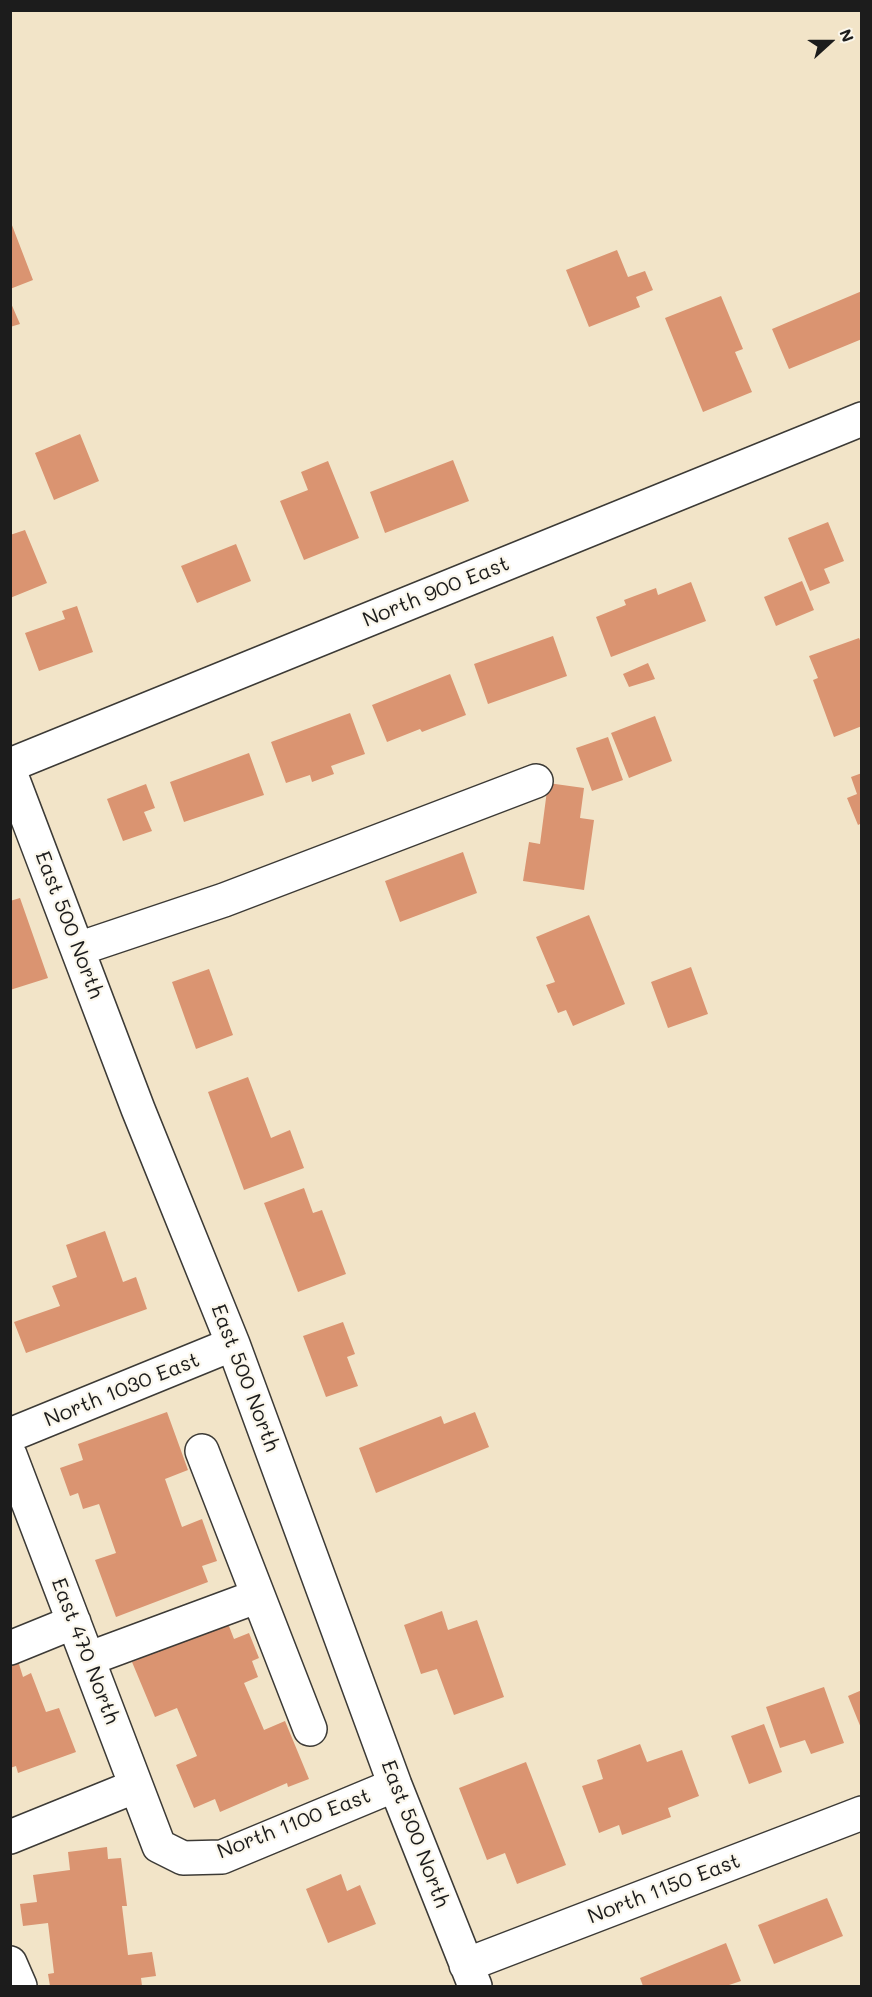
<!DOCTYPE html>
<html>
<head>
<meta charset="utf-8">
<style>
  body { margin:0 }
  #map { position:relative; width:872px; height:1997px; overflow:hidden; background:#f2e4c8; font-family:Mali,sans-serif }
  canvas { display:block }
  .frame { position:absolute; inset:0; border:12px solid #1c1c1c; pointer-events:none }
  .north { position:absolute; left:800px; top:12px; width:60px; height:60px; -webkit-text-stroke:4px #fbf7ec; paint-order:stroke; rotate:69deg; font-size:16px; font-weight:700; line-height:24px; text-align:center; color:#1c1c1c }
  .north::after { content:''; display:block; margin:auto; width:21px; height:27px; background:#1c1c1c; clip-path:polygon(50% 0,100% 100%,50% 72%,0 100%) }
</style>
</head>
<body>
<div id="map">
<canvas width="872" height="1997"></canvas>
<div class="frame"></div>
<div class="north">N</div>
</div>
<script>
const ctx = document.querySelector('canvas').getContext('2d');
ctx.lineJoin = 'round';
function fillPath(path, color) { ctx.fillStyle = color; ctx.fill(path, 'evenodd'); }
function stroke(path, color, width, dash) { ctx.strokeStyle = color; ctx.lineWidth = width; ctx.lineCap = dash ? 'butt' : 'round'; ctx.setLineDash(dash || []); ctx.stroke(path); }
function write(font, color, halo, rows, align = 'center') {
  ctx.font = font + ' Mali,sans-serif'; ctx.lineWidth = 4.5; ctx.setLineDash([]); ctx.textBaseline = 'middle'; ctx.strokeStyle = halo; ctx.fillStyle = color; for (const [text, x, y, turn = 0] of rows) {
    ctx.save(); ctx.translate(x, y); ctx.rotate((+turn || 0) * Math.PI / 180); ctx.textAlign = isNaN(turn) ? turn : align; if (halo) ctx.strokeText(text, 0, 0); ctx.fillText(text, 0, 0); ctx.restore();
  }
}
fillPath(new Path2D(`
  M10,220L33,280L10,289Z
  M617,250L628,277L645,271L653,290L636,297L640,307L589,327L566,270Z
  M862,291V339L789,369L772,329Z
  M721,296L743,349L735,352L752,392L703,412L665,318Z
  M10,301L20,324L10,327Z
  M80,434L99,481L54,500L35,453Z
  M453,460L469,501L385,533L370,492Z
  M328,461L359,538L304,560L280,501L308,490L301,472Z
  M828,522L844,561L824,569L830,583L810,591L788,538Z
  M25,530L47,583L10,598V535Z
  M236,544L251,581L197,603L181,566Z
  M802,581L814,610L776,626L764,597Z
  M691,582L706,621L611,657L596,617L626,605L624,600L656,588L658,595Z
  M77,606L93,652L39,671L25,633L65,619L62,611Z
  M553,636L567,676L488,704L474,664Z
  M859,638L862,645V726L834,737L813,680L818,678L809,656Z
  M648,663L655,679L629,687L623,674Z
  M450,674L466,715L422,732L420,729L387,742L372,705Z
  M350,713L365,754L331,766L334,774L312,782L310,775L286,783L271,742Z
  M655,716L672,761L629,778L611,733Z
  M608,737L623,780L592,791L576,748Z
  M249,753L264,795L184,822L170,782Z
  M862,773V823L858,825L847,798L857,794L851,777Z
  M548,783L584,788L580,818L594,820L584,890L523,881L529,842L540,844Z
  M146,784L155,808L144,812L152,831L123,841L107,799Z
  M463,852L477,893L400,922L385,881Z
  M20,898L48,978L10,990V901Z
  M589,915L625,1004L573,1026L566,1010L558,1013L546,985L555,982L536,937Z
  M691,967L708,1014L668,1028L651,982Z
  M209,969L233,1035L196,1049L172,982Z
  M248,1077L271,1138L290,1130L304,1168L244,1190L208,1092Z
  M304,1188L313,1213L322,1210L346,1274L298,1292L264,1203Z
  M105,1231L123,1282L136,1277L147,1309L26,1353L14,1322L60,1306L52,1286L77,1277L66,1245Z
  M343,1322L355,1354L347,1357L358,1386L326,1397L303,1336Z
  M167,1412L188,1470L165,1479L182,1527L202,1519L217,1561L202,1566L208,1582L116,1617L95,1560L116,1553L99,1504L83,1509L78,1493L70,1496L60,1468L83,1460L78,1444Z
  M475,1412L489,1447L376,1493L359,1448L441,1416L444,1424Z
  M442,1611L448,1630L477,1620L504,1697L454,1715L437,1669L421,1674L404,1625Z
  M227,1621L234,1639L249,1633L259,1658L252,1661L258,1677L244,1683L264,1730L285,1721L309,1779L288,1787L287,1783L220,1812L215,1799L194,1808L176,1765L197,1756L177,1708L155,1717L132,1662Z
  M18,1661L23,1677L31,1673L46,1712L59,1708L76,1752L18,1773L16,1766L10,1768V1664Z
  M824,1687L844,1743L811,1754L805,1740L780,1748L766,1707Z
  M862,1690V1728H861L848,1696Z
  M764,1724L782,1772L749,1784L731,1736Z
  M640,1744L647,1762L682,1750L699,1796L668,1808L671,1817L622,1835L619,1825L599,1833L582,1786L603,1779L597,1760Z
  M526,1762L566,1865L517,1884L505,1853L487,1860L459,1788Z
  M107,1847L108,1859L121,1858L127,1906H122L128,1955L152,1952L156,1976L141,1978L142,1986H50L48,1974L54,1973L48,1923L23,1926L20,1904L37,1902L33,1875L70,1870L68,1852Z
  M341,1874L347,1891L360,1885L376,1924L328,1943L306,1889Z
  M827,1898L843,1936L774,1964L758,1925Z
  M726,1943L741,1981L726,1986H643L640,1978Z`), '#da9471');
const minor = new Path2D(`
  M10,765L862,419
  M10,772L138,1109L233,1344L395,1785L475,1986
  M78,949L224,900L536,781
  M10,1435L233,1344
  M202,1451L310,1729
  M10,1455L159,1846L183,1858L222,1857L395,1785
  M10,1648L74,1622
  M88,1659L258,1596
  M10,1837L136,1786
  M10,1963L20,1986
  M466,1965L862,1813`);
stroke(minor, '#3c3a36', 36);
stroke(minor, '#fff', 33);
write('21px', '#1c1c1c', '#fbf7ec', [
  ["North 900 East",436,592,-22],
  ["East 500 North",69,925,69],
  ["East 500 North",245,1378,69],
  ["North 1030 East",122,1390,-22],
  ["East 470 North",85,1651,69],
  ["North 1100 East",294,1824,-21],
  ["East 500 North",415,1834,69],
  ["North 1150 East",664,1889,-21]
]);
</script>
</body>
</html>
